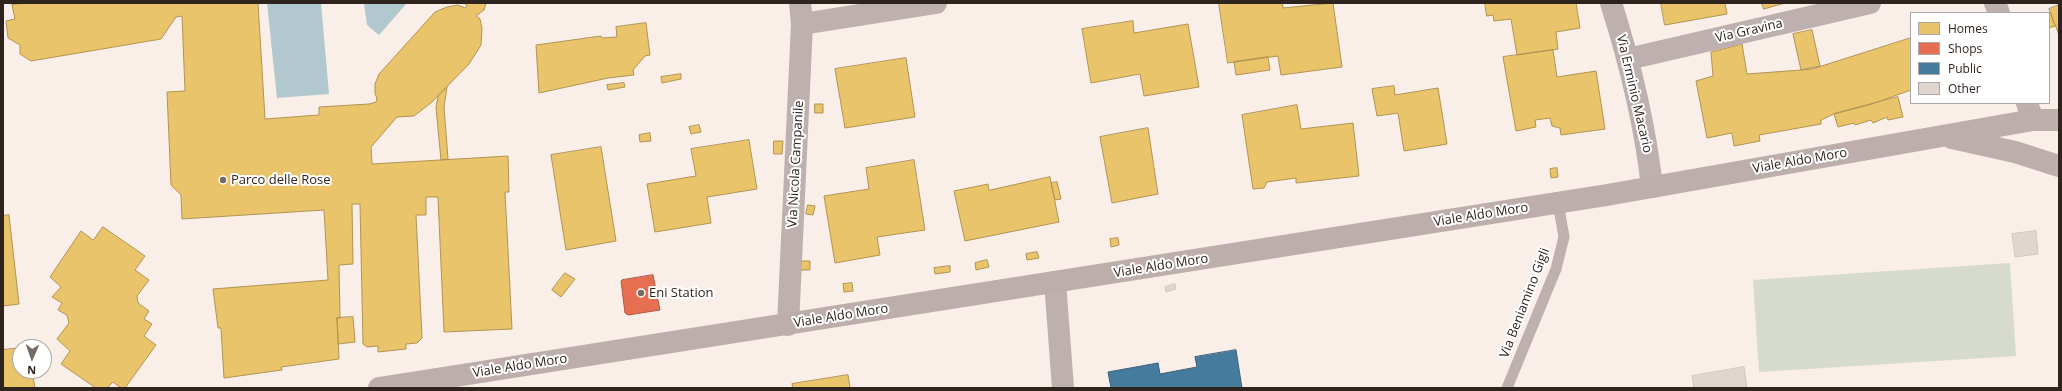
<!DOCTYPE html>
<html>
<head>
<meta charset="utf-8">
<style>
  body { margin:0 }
  #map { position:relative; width:2062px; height:391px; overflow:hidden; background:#f9eee8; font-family:"Open Sans",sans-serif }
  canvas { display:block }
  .frame { position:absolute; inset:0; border:4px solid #2f231d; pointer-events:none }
  .legend { position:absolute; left:1910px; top:12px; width:140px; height:92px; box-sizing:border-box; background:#fff; border:1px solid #aca7a5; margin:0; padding:5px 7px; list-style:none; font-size:12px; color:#2f231d }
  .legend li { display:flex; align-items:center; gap:8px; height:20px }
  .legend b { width:20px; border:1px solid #aca7a5 }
  .north { position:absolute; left:12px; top:339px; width:40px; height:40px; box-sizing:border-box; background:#fff; border:1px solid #aca7a5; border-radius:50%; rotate:182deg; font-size:11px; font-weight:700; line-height:16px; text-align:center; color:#2f231d }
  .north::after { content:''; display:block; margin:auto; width:14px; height:18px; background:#766a64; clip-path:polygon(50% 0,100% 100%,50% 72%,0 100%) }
</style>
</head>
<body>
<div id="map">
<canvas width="2062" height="391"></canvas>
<div class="frame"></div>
<ul class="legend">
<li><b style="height:11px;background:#e9c46a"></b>Homes</li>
<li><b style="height:11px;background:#e76f51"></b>Shops</li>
<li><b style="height:11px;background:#457b9d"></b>Public</li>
<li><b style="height:11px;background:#e0d5cf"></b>Other</li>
</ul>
<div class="north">N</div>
</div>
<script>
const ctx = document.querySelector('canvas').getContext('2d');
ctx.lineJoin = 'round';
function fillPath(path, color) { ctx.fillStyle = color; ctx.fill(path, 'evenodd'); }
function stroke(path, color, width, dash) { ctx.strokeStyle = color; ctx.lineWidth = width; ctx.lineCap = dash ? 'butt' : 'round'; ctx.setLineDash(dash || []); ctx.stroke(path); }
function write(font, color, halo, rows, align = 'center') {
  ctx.font = font + ' "Open Sans",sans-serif'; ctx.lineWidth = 4; ctx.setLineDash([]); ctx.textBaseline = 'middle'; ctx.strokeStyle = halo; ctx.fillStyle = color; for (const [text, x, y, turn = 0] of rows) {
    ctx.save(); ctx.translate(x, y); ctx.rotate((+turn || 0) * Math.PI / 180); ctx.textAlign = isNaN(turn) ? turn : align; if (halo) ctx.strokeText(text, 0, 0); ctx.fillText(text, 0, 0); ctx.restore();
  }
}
fillPath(new Path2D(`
  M2010,263L2016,356L1759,372L1753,280Z`), '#d7dbcf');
fillPath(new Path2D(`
  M267,3H321L329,94L277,98Z
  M364,3H407L379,35L367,25Z`), '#b1c8ce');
const homes = new Path2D(`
  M26,3H258L265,119L319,115V107L369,104L376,102L377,99L375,93V84L379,74L435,12L447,7L458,5L465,8L467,6L464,3H486L484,10L476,16L480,19L482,28L481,45L469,64L432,102L414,116L397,117L371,147L372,164L508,156L509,192H505L512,329L444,332L438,197H426V215H416L422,338L417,343L406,344V349L378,352V346L367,347L363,344L360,204H352L353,264L339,265L340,318H337L339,359L281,367L282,370L224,378L221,328H218L213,289L328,280L324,210L182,219L181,195L171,185L167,92L185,91L182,16L176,17L161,39L31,61L20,54V45L8,38L6,21L15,19L12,5Z
  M1219,3H1282L1283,8L1333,3L1342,67L1281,75L1278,56L1228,63Z
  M1485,3H1576L1580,28L1556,32L1558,49L1517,55L1511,19L1494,21L1493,15L1487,16Z
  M1661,3H1725L1727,14L1665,25Z
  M1762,3H1785L1764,9Z
  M2059,5V35L2049,9Z
  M2051,14L2055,26L2049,28V15Z
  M1133,21L1134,33L1188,24L1199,87L1144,96L1140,74L1091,83L1082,29Z
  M646,23L650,55L645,56L633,70L634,75L608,78L539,93L536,45L601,36L602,38L617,37L616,27Z
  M1812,30L1820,66L1801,70L1793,34Z
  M1911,38V90L1872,104L1834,114L1821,120V124L1759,135L1760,141L1734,146L1732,133L1707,138L1696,81L1713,76L1711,52L1742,44L1747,74L1801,70L1812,69Z
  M1553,50L1557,77L1596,71L1605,129L1561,135L1560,128L1552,126L1550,118L1535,120L1536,127L1516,131L1503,57Z
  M1268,57L1270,70L1236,75L1234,62Z
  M906,58L915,117L845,128L835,69Z
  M681,74V79L662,83L661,77Z
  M624,83L625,87L608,90L607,85Z
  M1394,86L1395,95L1438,88L1447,144L1404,151L1398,113L1377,116L1372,89Z
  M447,87L444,107L448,159L441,160L436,108L438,96Z
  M1898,97L1903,117L1888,120L1887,117L1873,123L1871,120L1855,125L1854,123L1838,127L1834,114Z
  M815,104H823V113H815Z
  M1297,105L1301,129L1353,123L1359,176L1296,183V178L1267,182L1264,188L1253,189L1242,115Z
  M699,125L701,132L691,134L689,127Z
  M1148,128L1158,194L1112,203L1100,137Z
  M650,133L651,141L640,142L639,135Z
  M749,140L757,189L707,197L711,223L655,232L647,184L696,176L691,149Z
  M774,141H783L782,154H774Z
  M601,147L616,241L566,250L551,155Z
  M914,160L925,230L877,237L880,255L835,263L824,196L869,189L866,168Z
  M1557,168L1558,177L1551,178L1550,169Z
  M1050,177L1059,222L965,241L954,191L988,184L989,190Z
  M1057,182L1061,199L1055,200L1051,183Z
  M808,205L815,206L813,215L806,214Z
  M9,215L19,304L3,306V216Z
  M103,227L145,256L135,270L149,280L137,296L138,303L149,311L144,319L152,324L144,336L156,345L125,388H121L113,382L107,388H96L61,364L70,351L57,339L69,323L67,315L58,310L62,303L52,297L61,287L50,277L81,231L93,240Z
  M1118,238L1119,245L1111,247L1110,239Z
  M1037,252L1039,258L1027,260L1026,254Z
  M987,260L989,267L976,270L975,263Z
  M802,261H810V270H801Z
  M950,266V272L935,274L934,268Z
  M565,273L575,279L561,297L552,290Z
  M852,283L853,291L844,292L843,284Z
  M353,317L355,342L338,344L337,318Z
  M20,348V371H32L35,388H3V350Z
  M848,375L850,388H793L792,384Z`);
fillPath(homes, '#e9c46a');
stroke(homes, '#b19453', 1);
const shops = new Path2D(`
  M653,275L660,310L628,315L625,313L621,281L622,280Z`);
fillPath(shops, '#e76f51');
stroke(shops, '#b05841', 1);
const public = new Path2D(`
  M1236,350L1242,388H1111L1108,372L1158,363L1160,374L1197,367L1195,357Z`);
fillPath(public, '#457b9d');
stroke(public, '#3e6177', 1);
const building = new Path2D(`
  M2036,231L2038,254L2015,257L2012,234Z
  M1175,284L1176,289L1166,292L1165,287Z
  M1744,367L1747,388H1694L1692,376Z`);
fillPath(building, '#e0d5cf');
stroke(building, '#d1c7c2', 1);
stroke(new Path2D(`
  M1507,388L1556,269L1564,237L1558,203`), '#bdb0ae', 11);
stroke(new Path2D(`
  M1611,3C1630,63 1645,124 1652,187
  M1995,3L1999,13
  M802,24L936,3
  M1628,59L1870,3
  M2027,103L2033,120
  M1055,282L1063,388
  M788,325L802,24L800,3`), '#bdb0ae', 22);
stroke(new Path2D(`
  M1952,138L2015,152L2059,166
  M379,388L1607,195L2033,120H2059`), '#bdaeac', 22);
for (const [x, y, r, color] of [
  [223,180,4,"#766a64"],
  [641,293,4,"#766a64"]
]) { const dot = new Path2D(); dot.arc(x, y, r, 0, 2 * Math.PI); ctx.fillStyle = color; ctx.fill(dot); stroke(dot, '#fff', 1.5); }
write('13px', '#2f231d', '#fff', [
  ["Via Gravina",1749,31,-13],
  ["Via Erminio Macario",1634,94,77],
  ["Viale Aldo Moro",1800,161,-10],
  ["Via Nicola Campanile",796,164,-87],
  ["Viale Aldo Moro",1481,215,-9],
  ["Viale Aldo Moro",1161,266,-9],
  ["Via Beniamino Gigli",1525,303,-69],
  ["Viale Aldo Moro",841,316,-9],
  ["Viale Aldo Moro",520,366,-9]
]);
write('13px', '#2f231d', '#fff', [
  ["Parco delle Rose",231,180],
  ["Eni Station",649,293]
], 'left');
</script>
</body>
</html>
